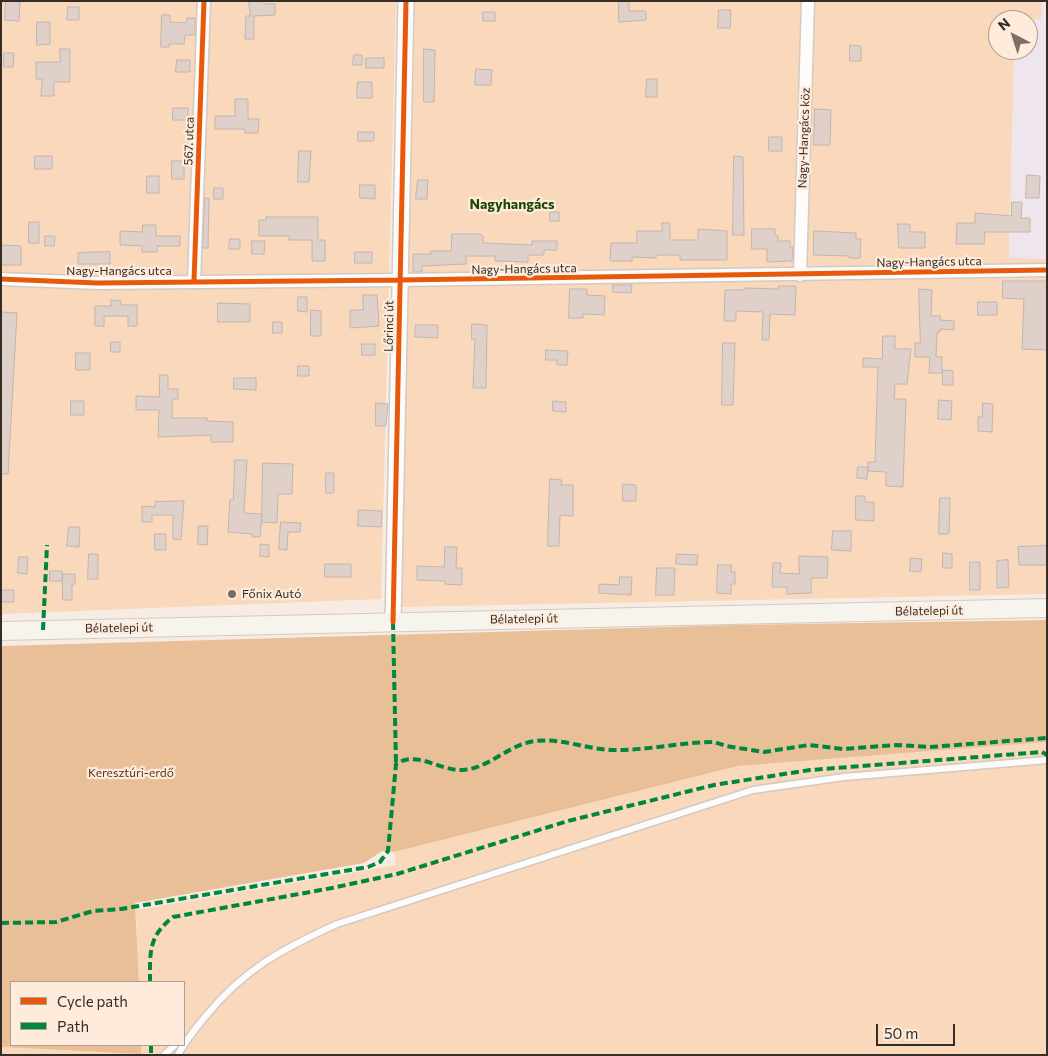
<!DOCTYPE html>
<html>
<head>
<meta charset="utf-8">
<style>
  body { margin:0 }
  #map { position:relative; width:1048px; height:1056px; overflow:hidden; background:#f6ece3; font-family:Commissioner,sans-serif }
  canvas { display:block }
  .frame { position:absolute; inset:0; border:2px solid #352c25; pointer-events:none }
  .legend { position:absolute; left:10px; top:981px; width:175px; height:65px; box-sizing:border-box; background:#feebdb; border:1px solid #ae9f92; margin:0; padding:6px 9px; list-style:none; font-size:15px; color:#352c25 }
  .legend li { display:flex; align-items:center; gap:10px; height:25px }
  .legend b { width:25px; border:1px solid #ae9f92 }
  .north { position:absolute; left:988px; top:10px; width:50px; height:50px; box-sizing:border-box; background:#feebdb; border:1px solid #ae9f92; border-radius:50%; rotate:320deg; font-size:14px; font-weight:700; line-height:20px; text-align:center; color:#352c25 }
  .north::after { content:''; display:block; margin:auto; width:18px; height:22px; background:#796f68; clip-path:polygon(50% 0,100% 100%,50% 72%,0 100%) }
  .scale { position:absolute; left:876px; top:1024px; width:79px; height:22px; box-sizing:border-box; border:2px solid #352c25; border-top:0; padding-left:6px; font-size:15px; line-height:18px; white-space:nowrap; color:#352c25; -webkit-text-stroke:4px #feebdb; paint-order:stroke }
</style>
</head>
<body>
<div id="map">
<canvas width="1048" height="1056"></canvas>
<div class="frame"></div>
<ul class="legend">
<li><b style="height:6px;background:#e8590c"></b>Cycle path</li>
<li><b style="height:6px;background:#00873e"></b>Path</li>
</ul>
<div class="north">N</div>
<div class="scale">50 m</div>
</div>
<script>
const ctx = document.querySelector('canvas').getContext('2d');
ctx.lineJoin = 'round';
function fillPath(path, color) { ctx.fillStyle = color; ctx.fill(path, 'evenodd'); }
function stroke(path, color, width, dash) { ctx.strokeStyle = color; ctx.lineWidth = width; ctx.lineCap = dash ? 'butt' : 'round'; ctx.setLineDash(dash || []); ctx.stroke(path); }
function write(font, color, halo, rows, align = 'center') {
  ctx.font = font + ' Commissioner,sans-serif'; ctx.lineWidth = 4.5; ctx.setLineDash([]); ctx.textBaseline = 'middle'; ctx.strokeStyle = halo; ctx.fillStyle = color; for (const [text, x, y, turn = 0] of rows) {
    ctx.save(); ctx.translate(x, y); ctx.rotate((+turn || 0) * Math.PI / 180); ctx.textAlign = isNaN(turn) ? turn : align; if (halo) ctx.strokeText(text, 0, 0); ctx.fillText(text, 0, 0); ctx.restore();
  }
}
fillPath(new Path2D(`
  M1042,1H1047V259H1009L1014,50H1028V20H1024L1041,19Z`), '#efe5ed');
fillPath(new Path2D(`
  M1,1H396L381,599L1,614Z
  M415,1H1042L1041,19L998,20V50H1014L1009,258L1047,259V594L401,607Z
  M1047,742V1055H1V1047L141,1054V1045H184V982H139L136,910L396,865L394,852L738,766Z`), '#f9d8bb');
fillPath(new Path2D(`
  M1047,620V742L738,766L394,852L382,851L364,863L135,903L139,982H11V1045H141V1054L1,1047V646L736,625Z`), '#e9bf98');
const building = new Path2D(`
  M6,1H20L19,21L5,20Z
  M249,1H264V4H275V15L254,16V39H245L246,16H250Z
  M619,1H629V11H646V20L619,22Z
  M68,7H79V20H67Z
  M719,10H731L730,28H718Z
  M483,12H495V21H483Z
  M162,15H170V22L186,23L187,18H195V35H185L184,44H169V47H161Z
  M37,22H50V44L37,45Z
  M850,45L861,46V61H850Z
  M60,49H70V82H54V96H41L42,79H36V62H60Z
  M424,49L435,50L434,102H424Z
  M4,53H14L13,67H4Z
  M354,55H362V65H353Z
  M366,58H384V68H366Z
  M177,60H190V72H176Z
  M476,69L492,70L491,85H475Z
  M647,79H657V97H646Z
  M358,82H372V98H357Z
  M235,99H248V119H259L258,133H245V129H215V116H235Z
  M173,108H188V120H173Z
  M815,109L831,110L830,145H814Z
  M358,132H374V141H358Z
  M769,137H782V151H769Z
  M299,151H311L309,182H298Z
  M35,156H52V169H35Z
  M734,156L743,157L744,235H733Z
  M172,161H184V179H172Z
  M1027,175L1040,176L1039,198H1026Z
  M147,176H159V193H147Z
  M418,180H428L427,199H416Z
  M360,185H375V199L360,198Z
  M214,188H223V199H214Z
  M205,198H209L208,248H203Z
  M1012,202H1022L1021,218H1030V232H985L984,244H956L957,223H975V213L1011,216Z
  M550,212H559V221H550Z
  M266,217H318V240H325V261H312V240H289V236H259V220H266Z
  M29,222H39V243H29Z
  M662,223H670V240H698V229L727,231V260H680V255H656V258L632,257V261H610L611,243H637V231H662Z
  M898,224H910V232H925V248H899Z
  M143,225H156V236H180V246H157V252H142V246L120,245V231L142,232Z
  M752,229H775V236H778V241H790V247H793L792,261L767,262V249H752Z
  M814,231L856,233V239H861L860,258H849V256L814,255Z
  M452,234H480L483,236V243L532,245V241H557V250H544V255H528V262L495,261V256H466V264L422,266V272H413V254H431V251H451Z
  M45,236H55L54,246H45Z
  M230,239H240V249H229Z
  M252,241H265L264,254H252Z
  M1,245L21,246V265H1Z
  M110,252V264H78V253Z
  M355,252H372V263H355Z
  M1003,281H1047V350L1022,349L1024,299L1003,298Z
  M613,285H632L631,293L613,292Z
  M779,286H796L795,315L770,314L769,340H762L763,312L736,311V321H724L725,290H744V288L779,289Z
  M570,289H587V295L605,296L604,315L583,314V318H569Z
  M919,289L932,290L931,316H941L940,320L954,321V330L940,329V332H937L936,357H942V373H929L930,357H915V343H920Z
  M363,295H377L379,326L350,328V310H363Z
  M298,297H307V312L298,311Z
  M111,300L121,301V305H137V326H128V316H104V326H95V306H111Z
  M978,302H997V315H978Z
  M218,303L250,304V322H218Z
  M311,310L321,311V336H311Z
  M1,312L17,313L8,474H1Z
  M273,322H282V333H273Z
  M472,324L487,325L486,388H473L475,339H472Z
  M416,325H438V338L415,337Z
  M883,336H895V349H911L907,384H895L894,399H906L903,487L886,486V472L868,471V462H875L878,367H863V358L882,359Z
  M111,342H120V352H111Z
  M723,343H735L733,405H722Z
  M362,344H375V355H362Z
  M546,350L568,351L567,365H557V360H546Z
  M76,353H90V370H76Z
  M298,366H309V376H298Z
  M943,370L953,371V385H943Z
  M160,375H168V389H178V399H172V418H207V421L233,422V442H211V435L158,437L159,410H136V396L159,397Z
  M234,378H256V390L234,389Z
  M939,400L952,401L951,420L938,419Z
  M71,401H84V415H71Z
  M553,401L566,402V412L553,411Z
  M376,403L388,404L386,426H376Z
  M983,403L993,404L992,432L978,431V417H982Z
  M235,460H247L244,513L262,514L260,537H252V534L228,532L230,500H233Z
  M263,463L293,464L292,494H278L277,523L262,522Z
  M858,467H868L867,479L857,478Z
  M326,473H334V493H326Z
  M550,479L562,480L561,485H573V516L560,515L559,546H548Z
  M623,484L636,485V501H623Z
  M856,496H865V502H874V521L856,520Z
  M940,498H950L949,534H939Z
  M175,501H184L181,540L173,539V515H152V522H142V506L155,507V502Z
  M359,510L382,511L381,527L358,526Z
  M281,522L301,523L300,532H288L287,550L279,549Z
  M199,526H208L207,545L198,544Z
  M69,527H80L79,547L67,546Z
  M833,531H851V551L832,550Z
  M155,534H166V550H155Z
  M261,544L269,545V557L260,556Z
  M1047,546V565H1019L1018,547Z
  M445,547H457L456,568H462V585L445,584V581L417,580V566L444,567Z
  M943,553L952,554V568H943Z
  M89,554H98V579H88Z
  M677,554L698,555L697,565L676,564Z
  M799,556L828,557L827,578H811V593L787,594V587H772L773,563H781L780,573L799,574Z
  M19,557H28L27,574L18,573Z
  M911,558L922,559L921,572L910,571Z
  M1008,560L1009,587L997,588V561Z
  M970,562H980V590H970Z
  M325,564H351V577H325Z
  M718,565H732L731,572H735V584H731V594L717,593Z
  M657,568H675L674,595H656Z
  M50,571H62V581H50Z
  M63,574H75V584H72V600H63Z
  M620,577H632L631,595L599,593V584L619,585Z
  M1,590H14V602H1Z`);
fillPath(building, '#dfd1c9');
stroke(building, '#c0b6b0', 1);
const service = new Path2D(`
  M164,1055L175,1045
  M178,1055C185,1041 195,1029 205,1017C244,969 282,949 337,924L753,790L844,777L1047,760`);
const minor = new Path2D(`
  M800,275L808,1
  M1,279L97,283L400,280L1047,270
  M194,281L204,1`);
const tertiary = new Path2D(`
  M393,622L406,1`);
const secondary = new Path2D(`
  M1,631L1047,608`);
stroke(service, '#d3cac2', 9);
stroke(minor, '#d3cac2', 15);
stroke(tertiary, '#d3cac2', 18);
stroke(secondary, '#d3cac2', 20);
stroke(service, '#fefcfb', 6);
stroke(minor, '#fefcfb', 12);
stroke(tertiary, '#fefcfb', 15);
stroke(secondary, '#f7f3ed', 18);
stroke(new Path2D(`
  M393,622L396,764
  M43,630L47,545
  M1,923L56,922L93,911L121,909L368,867L380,862L388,851L396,764C417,750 440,771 462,770C489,769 510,743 536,741C561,738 586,749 611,750C646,751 680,742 714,742L726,746L764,752L809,745L843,749L896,745L930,747L1047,738
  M150,982C150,952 148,937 173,917L332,888L397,874L568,821L714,785L810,770L1042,752L1047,755
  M151,1045V1055`), '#00873e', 4, [8, 4]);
stroke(new Path2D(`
  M1,279L97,283L400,280L1047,270
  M194,281L204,1
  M393,622L406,1`), '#e8590c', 5);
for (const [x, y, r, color] of [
  [232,594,5,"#796f68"]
]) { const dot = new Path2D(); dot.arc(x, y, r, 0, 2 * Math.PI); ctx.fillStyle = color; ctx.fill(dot); stroke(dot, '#feebdb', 2); }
write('12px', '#352c25', '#feebdb', [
  ["Nagy-Hangács köz",804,138,-88],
  ["567. utca",189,141,-88],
  ["Nagy-Hangács utca",929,262,-1],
  ["Nagy-Hangács utca",524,269,-1],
  ["Nagy-Hangács utca",119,271],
  ["Lőrinci út",389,326,-89],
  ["Bélatelepi út",929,611,-1],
  ["Bélatelepi út",524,619,-1],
  ["Bélatelepi út",119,628,-1]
]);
write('12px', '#352c25', '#feebdb', [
  ["Főnix Autó",242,594]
], 'left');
write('12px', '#52361b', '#feebdb', [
  ["Keresztúri-erdő",131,773]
]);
write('bold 14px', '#1c4608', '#feebdb', [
  ["Nagyhangács",512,204]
]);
</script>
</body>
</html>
